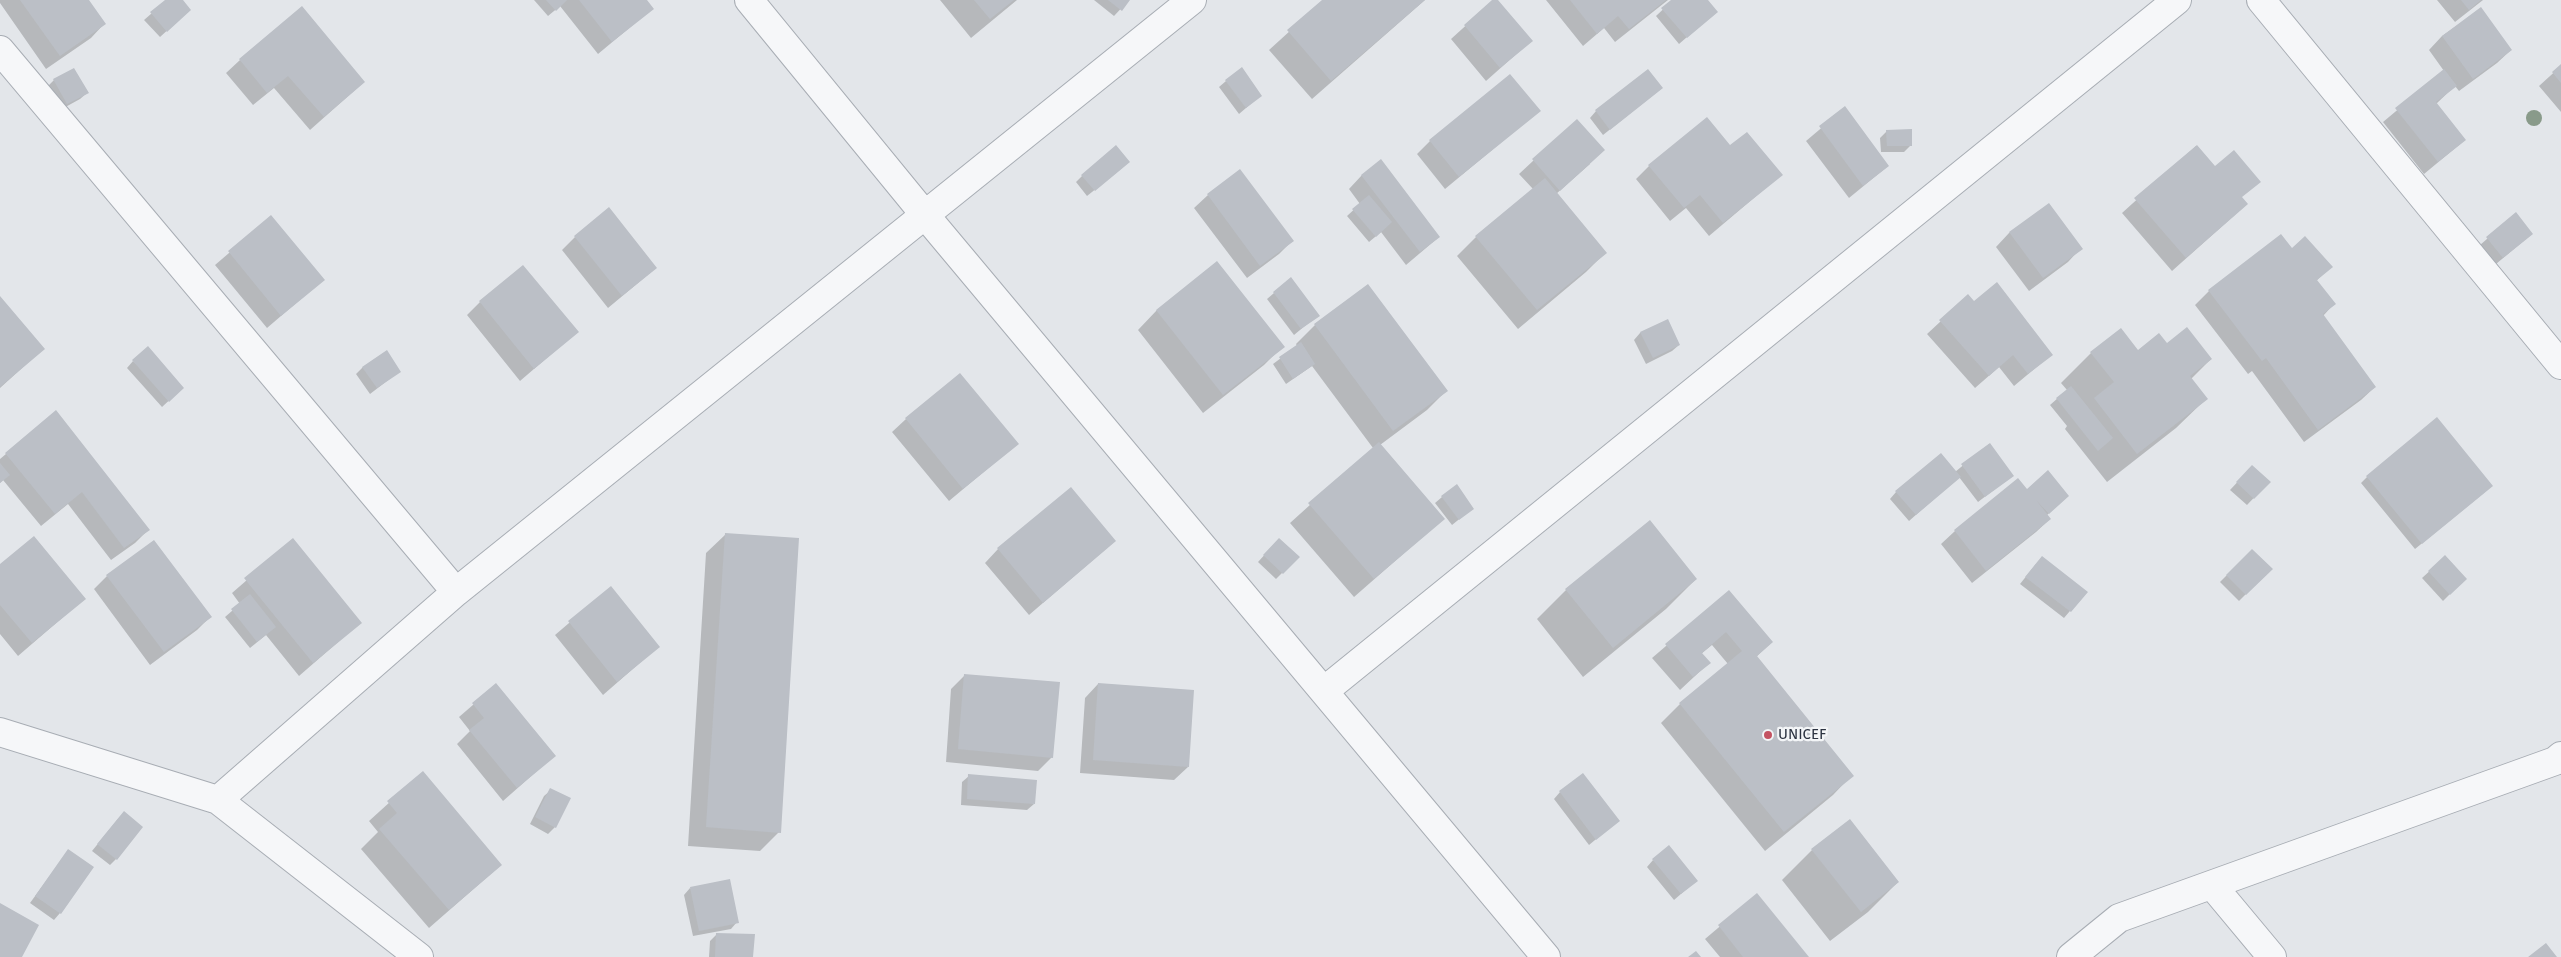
<!DOCTYPE html>
<html>
<head>
<meta charset="utf-8">
<style>
  body { margin:0 }
  canvas { display:block; background:#e3e6ea }
</style>
</head>
<body>
<canvas width="2561" height="957"></canvas>
<script>
const ctx = document.querySelector('canvas').getContext('2d');
ctx.lineJoin = 'round';
function fillPath(path, color) { ctx.fillStyle = color; ctx.fill(path, 'evenodd'); }
function stroke(path, color, width, dash) { ctx.strokeStyle = color; ctx.lineWidth = width; ctx.lineCap = dash ? 'butt' : 'round'; ctx.setLineDash(dash || []); ctx.stroke(path); }
function write(font, color, halo, rows, align = 'center') {
  ctx.font = font + ' "Fira Sans",sans-serif'; ctx.lineWidth = 4.5; ctx.setLineDash([]); ctx.textBaseline = 'middle'; ctx.strokeStyle = halo; ctx.fillStyle = color; for (const [text, x, y, turn = 0] of rows) {
    ctx.save(); ctx.translate(x, y); ctx.rotate((+turn || 0) * Math.PI / 180); ctx.textAlign = isNaN(turn) ? turn : align; if (halo) ctx.strokeText(text, 0, 0); ctx.fillText(text, 0, 0); ctx.restore();
  }
}
fillPath(new Path2D(`
  M0,0H87L104,24L91,38L46,69L0,3Z
  M167,0H181L183,16L160,37L144,20Z
  M534,0H645L652,9L598,54L560,6L548,16Z
  M940,0H1017L971,38Z
  M1094,0H1129L1114,16Z
  M1324,0H1425L1312,99L1269,50Z
  M1494,0L1531,41L1486,81L1451,39Z
  M1546,0H1668L1615,42L1604,28L1583,46Z
  M1673,0H1706L1709,18L1679,44L1656,16Z
  M2437,0H2483L2455,22Z
  M2481,9L2511,50L2497,63L2459,91L2455,86L2436,104L2465,140L2424,174L2383,122L2444,71L2429,50L2442,36Z
  M240,60L364,82L310,130L274,88L253,105L226,73Z
  M2561,66V112L2539,86Z
  M54,80L87,93L80,99L60,110L48,86Z
  M1226,81L1260,96L1239,114L1219,87Z
  M1662,88L1603,135L1590,118L1596,111Z
  M1845,108L1888,166L1849,198L1806,141Z
  M1539,111L1445,189L1417,154L1430,141Z
  M1577,120L1590,164L1556,194L1605,253L1586,272L1518,329L1457,256L1476,237L1533,189L1519,174Z
  M1887,131L1911,145L1904,152H1881L1880,138Z
  M2196,146L2247,204L2172,271L2122,213Z
  M1730,147L1781,175L1709,236L1686,208L1670,221L1636,179L1649,166Z
  M1122,168L1087,196L1076,182L1082,176Z
  M1362,175L1439,237L1406,265L1381,232L1369,242L1347,216L1360,204L1349,189Z
  M1208,195L1292,241L1279,254L1247,278L1194,208Z
  M2048,205L2081,248L2068,262L2029,291L1996,247L2009,233Z
  M2516,214L2532,234L2496,264L2480,245Z
  M271,217L323,280L267,328L215,265Z
  M2281,236L2292,250L2331,267L2316,281L2334,304L2323,316L2375,387L2361,400L2304,442L2252,371L2248,374L2195,305L2209,291Z
  M575,237L656,268L608,308L562,250Z
  M1368,286L1446,391L1427,410L1380,445L1443,519L1354,597L1290,523L1373,448L1312,366L1286,384L1273,364L1297,346L1296,344L1315,325Z
  M1274,293L1318,315L1294,335L1267,299Z
  M1968,296L1973,302L2051,355L2014,386L1999,367L1975,388L1927,334Z
  M0,298L43,349L0,388Z
  M480,302L577,332L520,381L467,315Z
  M1157,310L1283,346L1264,365L1203,413L1138,330Z
  M1667,321L1679,345L1672,351L1646,364L1634,340L1640,333Z
  M2167,345L2211,359L2191,379L2206,399L2176,428L2107,482L2065,429L2067,426L2050,405L2067,390L2061,383L2091,353L2138,352Z
  M133,361L176,394L162,407L127,368Z
  M363,367L400,371L370,394L356,374Z
  M56,412L148,530L135,543L111,560L68,504L41,526L3,480L0,483V459Z
  M906,419L1017,444L949,501L892,432Z
  M1989,444L2012,476L1978,502L1959,477L1909,521L1890,499L1896,492L1955,472Z
  M2246,473L2269,482L2247,505L2230,490Z
  M2367,477L2485,492L2415,549L2361,483Z
  M2027,491L2061,502L2047,515L2050,519L2036,532L1972,583L1941,544L1955,531Z
  M1442,497L1473,508L1452,525L1435,503Z
  M726,534L779,832L760,851L688,846L706,553Z
  M1279,539L1298,557L1276,579L1258,562Z
  M293,540L360,623L299,676L266,635L250,648L225,617L240,604L232,593Z
  M1115,541L1029,615L985,563L998,549Z
  M2252,550L2271,569L2239,601L2220,582Z
  M2445,557L2465,579L2443,601L2422,578Z
  M2036,564L2086,592L2064,618L2020,584Z
  M0,566L84,599L18,656L0,634Z
  M107,576L210,617L197,630L150,665L94,589Z
  M1696,579L1666,609L1583,677L1537,619L1566,590Z
  M610,588L658,647L603,695L555,635Z
  M1729,592L1772,642L1756,657L1852,775L1833,795L1765,851L1661,723L1680,704L1728,664L1712,645L1701,654L1709,663L1680,690L1652,658Z
  M965,675L1052,757L1038,771L946,762L951,689Z
  M1098,684L1188,767L1174,780L1080,773L1085,698Z
  M496,685L554,756L503,801L457,744L470,731L459,717Z
  M423,772L501,865L429,928L361,849L378,832L369,821Z
  M969,776L1034,804L1027,810L961,805L962,782Z
  M551,790L555,827L548,834L530,824L544,796Z
  M1560,792L1618,821L1589,845L1554,799Z
  M118,819L116,859L110,865L92,851Z
  M1812,850L1898,882L1868,912L1830,941L1782,880Z
  M68,851L60,913L54,920L30,903Z
  M1653,860L1696,881L1674,900L1647,867Z
  M690,888L737,922L731,929L693,936L684,895Z
  M1757,895L1808,957H1720L1705,939Z
  M717,934L752,957H709L710,941Z`), '#0003');
fillPath(new Path2D(`
  M20,0H89L106,24L60,56Z
  M165,0H183L191,10L167,32L150,12Z
  M546,0H567L556,11Z
  M579,0H647L654,9L612,42Z
  M974,0H1014L990,19Z
  M1108,0H1130L1122,11Z
  M1322,0H1425L1331,81L1287,30Z
  M1492,0H1498L1533,41L1500,68L1464,25Z
  M1570,0H1666L1629,29L1618,16L1597,34Z
  M1671,0H1708L1718,12L1687,38L1661,8Z
  M2461,0H2481L2469,10Z
  M302,6L365,82L324,117L288,76L267,93L239,59Z
  M2481,7L2512,50L2473,79L2442,36Z
  M2561,64V83L2552,72Z
  M1242,67L1262,96L1246,108L1225,80Z
  M74,68L89,93L67,104L53,79Z
  M1648,69L1663,88L1610,130L1595,110Z
  M2444,69L2457,86L2436,102L2466,140L2438,162L2395,108Z
  M1510,74L1541,111L1459,177L1429,140Z
  M1845,106L1889,166L1863,186L1819,126Z
  M1707,117L1730,145L1747,132L1783,175L1723,223L1700,195L1684,208L1648,165Z
  M1577,119L1605,150L1560,191L1532,159Z
  M1912,129V146H1887L1886,130Z
  M1116,145L1130,162L1095,191L1081,175Z
  M2197,145L2215,166L2234,150L2261,182L2242,197L2248,204L2186,258L2134,198Z
  M1381,159L1440,237L1420,252L1361,175Z
  M1240,169L1294,241L1260,266L1207,194Z
  M1545,178L1607,253L1537,310L1475,236Z
  M1369,195L1392,222L1376,237L1352,209Z
  M2049,203L2083,249L2043,278L2009,232Z
  M609,207L657,268L622,296L574,236Z
  M2516,212L2533,234L2503,258L2486,237Z
  M271,215L325,280L281,316L228,251Z
  M2281,234L2292,248L2305,236L2333,267L2317,280L2336,304L2323,314L2376,387L2318,430L2266,358L2262,361L2208,290Z
  M1217,261L1285,347L1223,395L1156,310Z
  M523,265L579,332L534,369L479,301Z
  M1291,277L1320,316L1301,329L1273,292Z
  M1997,282L2053,355L2028,374L2013,355L1989,376L1939,320L1968,294L1974,301Z
  M1368,284L1448,391L1393,431L1314,324Z
  M0,296L45,349L0,387Z
  M1668,319L1680,345L1653,358L1640,332Z
  M2187,327L2212,359L2190,376L2208,399L2137,454L2094,398L2114,382L2090,352L2121,328L2138,350L2159,333L2167,343Z
  M1301,342L1315,364L1293,379L1279,357Z
  M148,346L184,388L169,402L132,360Z
  M387,350L401,372L377,388L362,367Z
  M960,373L1019,444L963,489L905,418Z
  M2071,386L2113,438L2098,451L2056,398Z
  M56,410L150,530L124,548L82,492L55,514L5,453Z
  M2437,417L2493,486L2422,544L2366,476Z
  M1379,442L1445,519L1374,579L1308,503Z
  M1990,443L2014,476L1985,497L1961,464Z
  M1941,453L1961,477L1916,515L1895,491Z
  M0,463L10,475L0,483Z
  M2252,465L2271,482L2254,499L2236,482Z
  M2048,470L2069,496L2049,514L2036,500L2051,519L1986,571L1954,530L2018,478L2027,489Z
  M1457,484L1474,509L1459,520L1441,496Z
  M1071,487L1116,541L1043,603L997,548Z
  M1650,520L1697,579L1613,648L1565,589Z
  M725,533L799,538L781,833L706,827Z
  M34,536L86,599L32,643L0,605V564Z
  M293,538L362,623L313,663L244,578Z
  M1279,538L1300,557L1283,574L1263,555Z
  M154,540L212,617L164,652L106,575Z
  M2252,549L2273,569L2246,595L2226,575Z
  M2445,555L2467,579L2450,595L2428,571Z
  M2042,556L2088,592L2071,612L2025,577Z
  M611,586L660,647L617,682L568,621Z
  M1729,590L1773,642L1757,656L1854,776L1784,832L1679,703L1742,651L1726,632L1702,653L1711,663L1693,677L1665,644Z
  M250,594L276,627L257,642L231,609Z
  M964,674L1060,682L1053,758L958,749Z
  M496,683L556,756L517,788L469,730L484,718L472,703Z
  M1098,683L1194,690L1189,767L1093,760Z
  M423,771L502,865L449,910L379,829L397,813L387,801Z
  M1583,773L1620,821L1596,840L1559,791Z
  M968,774L1037,780L1035,804L967,799Z
  M550,788L571,798L556,828L535,817Z
  M124,811L143,827L117,860L97,844Z
  M1850,819L1899,882L1861,912L1811,849Z
  M1669,845L1698,881L1681,894L1652,859Z
  M68,849L94,867L61,914L35,896Z
  M730,879L739,923L699,931L690,887Z
  M1757,893L1809,957H1743L1718,925Z
  M0,903L39,925L22,957H0Z
  M716,933L755,934L753,957H715Z
  M2546,943L2557,957H2528Z
  M1696,951L1701,957H1688Z`), '#bbbfc6');
const minor = new Path2D(`
  M749,0L925,215L1546,957
  M2261,0L2561,365
  M0,50L456,592
  M1324,691L2177,0
  M0,732L218,800L419,957
  M218,800L456,592L1192,0
  M2212,885L2272,957
  M2071,957L2119,918L2555,761L2561,756`);
stroke(minor, '#a8adb4', 30);
stroke(minor, '#f6f7f9', 28);
ctx.fillStyle = '#899a8a';
for (const [x, y] of [
  [2534,118]
]) { ctx.beginPath(); ctx.arc(x, y, 8, 0, 2 * Math.PI); ctx.fill(); }
for (const [x, y, r, color] of [
  [1768,735,5,"#c45362"]
]) { const dot = new Path2D(); dot.arc(x, y, r, 0, 2 * Math.PI); ctx.fillStyle = color; ctx.fill(dot); stroke(dot, '#f3f5f7', 2); }
write('15px', '#2c3341', '#f3f5f7', [
  ["UNICEF",1778,735]
], 'left');
</script>
</body>
</html>
